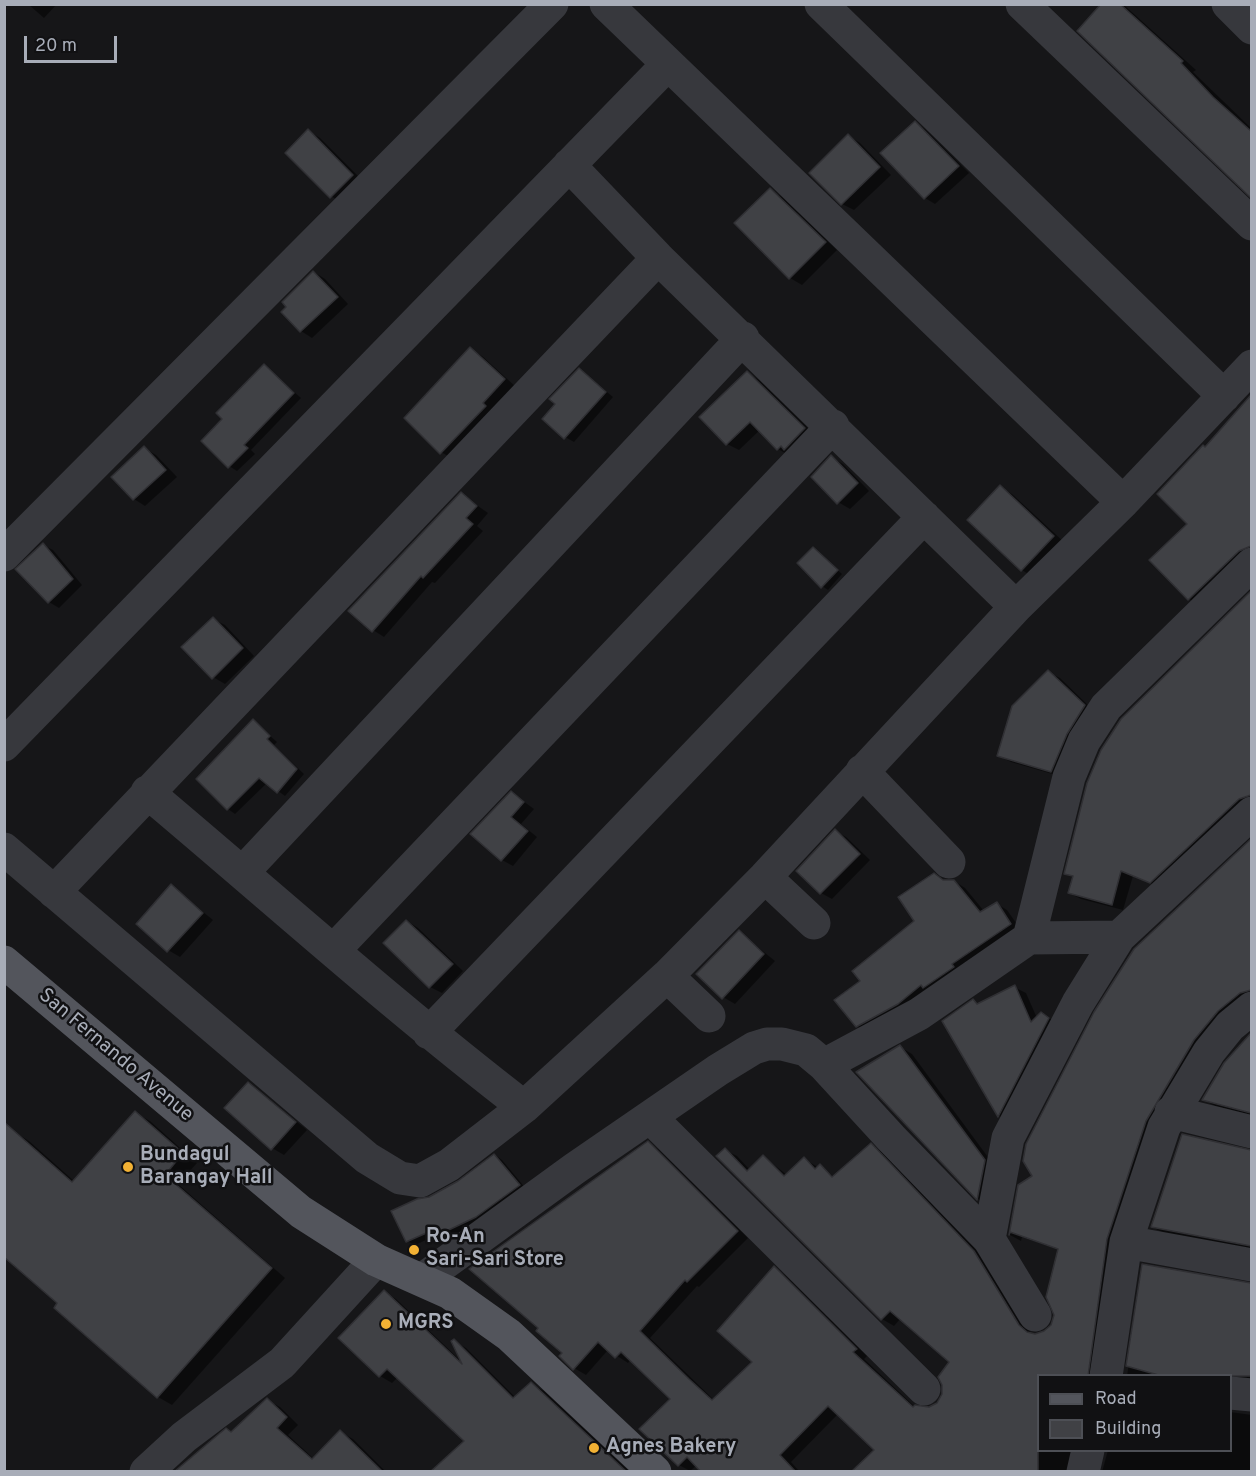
<!DOCTYPE html>
<html>
<head>
<meta charset="utf-8">
<style>
  body { margin:0 }
  #map { position:relative; width:1256px; height:1476px; overflow:hidden; background:#161618; font-family:Overpass,sans-serif }
  canvas { display:block }
  .frame { position:absolute; inset:0; border:6px solid #a8adb8; pointer-events:none }
  .legend { position:absolute; left:1037px; top:1374px; width:195px; height:78px; box-sizing:border-box; background:#111113; border:2px solid #4d4f55; margin:0; padding:8px 10px; list-style:none; font-size:18px; color:#a8adb8 }
  .legend li { display:flex; align-items:center; gap:12px; height:30px }
  .legend b { width:30px; border:2px solid #4d4f55 }
  .scale { position:absolute; left:24px; top:36px; width:93px; height:27px; box-sizing:border-box; border:3px solid #a8adb8; border-top:0; padding-left:8px; font-size:18px; line-height:21px; white-space:nowrap; color:#a8adb8; -webkit-text-stroke:4px #111113; paint-order:stroke }
</style>
</head>
<body>
<div id="map">
<canvas width="1256" height="1476"></canvas>
<div class="frame"></div>
<ul class="legend">
<li><b style="height:8px;background:#53555c"></b>Road</li>
<li><b style="height:16px;background:#404145"></b>Building</li>
</ul>
<div class="scale">20 m</div>
</div>
<script>
const ctx = document.querySelector('canvas').getContext('2d');
ctx.lineJoin = 'round';
function fillPath(path, color) { ctx.fillStyle = color; ctx.fill(path, 'evenodd'); }
function stroke(path, color, width, dash) { ctx.strokeStyle = color; ctx.lineWidth = width; ctx.lineCap = dash ? 'butt' : 'round'; ctx.setLineDash(dash || []); ctx.stroke(path); }
function write(font, color, halo, rows, align = 'center') {
  ctx.font = font + ' Overpass,sans-serif'; ctx.lineWidth = 5; ctx.setLineDash([]); ctx.textBaseline = 'middle'; ctx.strokeStyle = halo; ctx.fillStyle = color; for (const [text, x, y, turn = 0] of rows) {
    ctx.save(); ctx.translate(x, y); ctx.rotate((+turn || 0) * Math.PI / 180); ctx.textAlign = isNaN(turn) ? turn : align; if (halo) ctx.strokeText(text, 0, 0); ctx.fillText(text, 0, 0); ctx.restore();
  }
}
fillPath(new Path2D(`
  M28,4H57L44,18Z
  M1103,4L1124,5L1196,70L1193,72L1252,129V198L1079,31Z
  M915,123L925,129L969,173L935,204L925,198Z
  M309,131L320,138L364,182L342,203L331,196Z
  M849,136L860,143L891,175L854,210L842,204Z
  M770,190L782,197L837,250L802,285L790,278Z
  M314,272L325,279L348,304L312,338L301,331Z
  M470,349L482,356L516,387L453,459L441,452Z
  M264,366L301,398L251,450L255,454L237,471L229,466L224,419Z
  M580,370L613,397L574,442L565,437Z
  M748,373L759,380L816,436L790,456L778,449L760,430L739,450L727,444Z
  M1252,399V559L1201,606L1189,599L1152,561L1189,524L1206,448Z
  M144,448L156,455L177,477L145,506L134,499Z
  M831,457L843,464L869,491L850,509L838,502Z
  M1000,487L1012,494L1065,543L1033,577L1022,570Z
  M461,494L488,513L477,526L483,531L435,583L432,582L384,637L373,630Z
  M43,545L53,550L82,585L59,608L49,602Z
  M814,549L842,574L828,590L822,586Z
  M1252,593V805L1162,888L1133,876L1123,910L1081,899L1069,893L1074,877L1066,873L1122,720Z
  M213,619L225,625L254,656L225,684L213,677Z
  M1048,672L1060,678L1096,713L1063,777L1011,762L999,756Z
  M253,721L277,742L274,745L304,774L285,796L267,783L235,814L228,809Z
  M512,793L534,809L521,824L537,837L513,866L502,860Z
  M835,831L846,837L870,860L832,899L821,893L798,871Z
  M1252,841V1000L1204,1049L1099,1376H1038V1450H1084L1077,1472H853L875,1450L838,1414L791,1462L800,1472H703L697,1465L690,1471L679,1465L672,1399L631,1359L628,1363L608,1350L586,1375L574,1368L648,1143L659,1150L748,1238L699,1287L697,1286L650,1338L714,1400L754,1362L774,1268L785,1275L867,1356L864,1359L914,1406L929,1409L939,1403L944,1393L940,1377L951,1362L901,1318L894,1326L882,1319L718,1156L725,1150L737,1156L750,1170L764,1157L787,1175L804,1159L835,1177L871,1145L882,1152L985,1259L1031,1333H1045L1052,1325L1055,1314L1059,1250L1022,1237L1021,1241L1010,1235L1020,1186L1034,1177L1135,950Z
  M954,881L965,888L984,911L997,904L1007,910L1021,930L867,1032L856,1026L862,981Z
  M171,886L213,920L180,957L168,950Z
  M407,921L418,928L463,971L442,993L430,987Z
  M739,932L775,961L735,1004L723,997Z
  M1014,987L1026,993L1037,1018L1041,1014L1053,1020L1009,1122L999,1116L944,1021L973,1001L980,1005Z
  M1252,1034V1115L1215,1106L1204,1100Z
  M900,1047L912,1054L996,1168L989,1205L978,1199L906,1124Z
  M249,1083L307,1130L284,1155L272,1148Z
  M135,1113L150,1121L197,1163L178,1184L285,1278L172,1405L158,1397L60,1303L14,1132L29,1141L74,1181Z
  M1248,1152H1252V1249L1164,1233L1152,1227Z
  M495,1155L502,1160L527,1190L484,1221L445,1239L437,1235L415,1245L407,1241L430,1199L459,1183Z
  M1143,1266L1252,1285V1381L1230,1385V1376H1127Z
  M384,1292L396,1299L462,1362L454,1341L466,1348L516,1398L532,1384L544,1391L630,1472H432L466,1441L398,1377L392,1383L380,1376Z
  M267,1400L280,1407L298,1425L288,1435L314,1459L340,1432L353,1439L386,1472H178L232,1433Z
  M1230,1412L1252,1415V1472H1102L1108,1450H1230Z`), '#0007');
const building = new Path2D(`
  M1101,4H1120L1183,61L1181,63L1213,97L1251,131V198L1077,31Z
  M915,121L959,166L924,199L880,153Z
  M308,129L353,175L330,198L285,153Z
  M848,134L880,167L841,205L809,173Z
  M770,188L826,242L789,279L734,223Z
  M313,271L338,297L300,332L281,312L286,307L282,302Z
  M470,347L505,379L483,403L486,406L440,454L404,418Z
  M264,364L294,393L244,445L248,448L228,468L201,441L222,419L216,413Z
  M579,368L606,392L564,439L542,419L555,404L549,399Z
  M747,371L805,428L784,450L781,446L777,450L750,422L726,445L699,417Z
  M1251,395V546L1239,551L1188,600L1149,560L1187,524L1157,494L1203,445L1205,447Z
  M144,446L166,470L133,500L111,477Z
  M831,455L858,483L837,504L811,477Z
  M1000,485L1054,536L1021,571L967,520Z
  M461,492L477,506L466,518L473,524L423,578L421,576L372,632L348,611Z
  M43,543L73,579L48,603L15,569Z
  M813,547L838,570L821,588L797,563Z
  M1251,591V795L1239,799L1150,883L1121,871L1112,905L1068,893L1073,876L1064,874L1087,783L1101,750L1121,719Z
  M213,617L243,648L212,679L181,647Z
  M1048,670L1085,705L1067,734L1051,772L997,756L1012,706Z
  M253,719L270,736L267,739L297,769L277,793L259,778L227,810L196,779Z
  M511,791L524,802L511,817L528,831L501,861L470,834Z
  M835,829L860,854L820,894L796,871Z
  M1251,839V990L1240,993L1218,1011L1194,1040L1146,1121L1107,1239L1088,1376H1038V1472H851L874,1450L828,1406L780,1455L796,1472H701L687,1457L678,1466L639,1429L670,1399L621,1352L615,1358L598,1342L573,1370L559,1356L562,1353L536,1331L538,1328L469,1269L648,1141L738,1231L687,1282L685,1280L640,1331L689,1379L712,1400L752,1362L717,1331L774,1266L857,1349L853,1352L913,1407L915,1405L929,1407L937,1403L942,1394V1385L938,1377L949,1362L890,1311L881,1320L716,1156L725,1148L747,1171L763,1155L784,1176L804,1157L815,1169L820,1164L832,1177L871,1143L974,1251L1019,1325L1027,1332L1035,1334L1044,1331L1051,1325L1054,1315L1046,1297L1058,1249L1010,1232L1009,1235L1018,1185L1032,1176L1023,1161L1026,1144L1094,1012L1134,949Z
  M934,873L943,880H954L980,912L997,902L1011,924L952,964L954,967L923,988L921,985L898,1004L856,1027L834,1000L860,981L852,971L914,921L898,897Z
  M171,884L203,913L167,952L136,924Z
  M406,920L453,964L429,988L383,943Z
  M739,930L764,954L722,999L696,974Z
  M1015,985L1031,1022L1041,1012L1049,1018L998,1117L942,1021L973,999L977,1004Z
  M1251,1033V1113L1202,1100L1224,1063Z
  M900,1045L985,1160L977,1200L856,1072Z
  M248,1082L296,1122L271,1150L224,1108Z
  M135,1111L183,1153L165,1175L272,1268L157,1398L54,1308L57,1303L4,1257V1122L72,1182Z
  M1182,1134L1251,1150V1246L1151,1227Z
  M494,1154L520,1185L476,1217L436,1236L433,1230L406,1242L391,1211L417,1199L429,1197L458,1181Z
  M1142,1264L1251,1283V1376H1162L1126,1366Z
  M384,1290L462,1364L451,1341L454,1339L513,1398L531,1382L627,1472H430L464,1441L387,1369L379,1377L338,1338Z
  M267,1398L287,1417L277,1428L312,1459L340,1430L383,1472H174L226,1428L231,1432Z`);
fillPath(building, '#404145');
stroke(building, '#303034', 1.5);
stroke(new Path2D(`
  M606,4L1123,502
  M821,4L1224,396
  M1022,4L1252,224
  M1228,4L1252,28
  M569,165L658,258L1016,607
  M4,555L552,4
  M4,745L668,64
  M862,771L949,862
  M147,792C272,897 394,1007 524,1107
  M4,849L367,1158L400,1178L420,1181L449,1165L524,1107L667,976L765,877L1016,607L1123,502L1252,366
  M243,872L743,338
  M765,877L814,923
  M54,892L658,258
  M1029,938L1119,937
  M334,950L833,426
  M667,976L709,1016
  M429,1033L924,517
  M824,1065L919,1014L1029,938L1069,777L1084,741L1106,707L1252,564
  M1171,1112L1252,1132
  M650,1117L924,1389
  M989,1239L1008,1138L1078,1003L1119,937L1252,813
  M1126,1242L1252,1265
  M423,1279L574,1169L718,1070L754,1048L767,1044H782L806,1050L824,1065L891,1138L989,1239L1035,1315
  M1106,1376L1126,1242L1164,1127L1209,1052L1230,1026L1252,1008
  M1230,1393L1252,1395
  M146,1472L184,1437L282,1363L376,1260
  M1083,1472L1088,1450`), '#37383d', 33);
stroke(new Path2D(`
  M4,962L301,1212L376,1260L450,1293L509,1335L655,1472`), '#53555c', 33);
for (const [x, y, r, color] of [
  [128,1167,6,"#f2b134"],
  [414,1250,6,"#f2b134"],
  [386,1324,6,"#f2b134"],
  [594,1448,6,"#f2b134"]
]) { const dot = new Path2D(); dot.arc(x, y, r, 0, 2 * Math.PI); ctx.fillStyle = color; ctx.fill(dot); stroke(dot, '#111113', 2); }
write('20px', '#a8adb8', '#111113', [
  ["San Fernando Avenue",115,1056,40]
]);
write('bold 20px', '#a8adb8', '#111113', [
  ["Bundagul",140,1156],
  ["Barangay Hall",140,1179],
  ["Ro-An",426,1238],
  ["Sari-Sari Store",426,1261],
  ["MGRS",398,1324],
  ["Agnes Bakery",606,1448]
], 'left');
</script>
</body>
</html>
